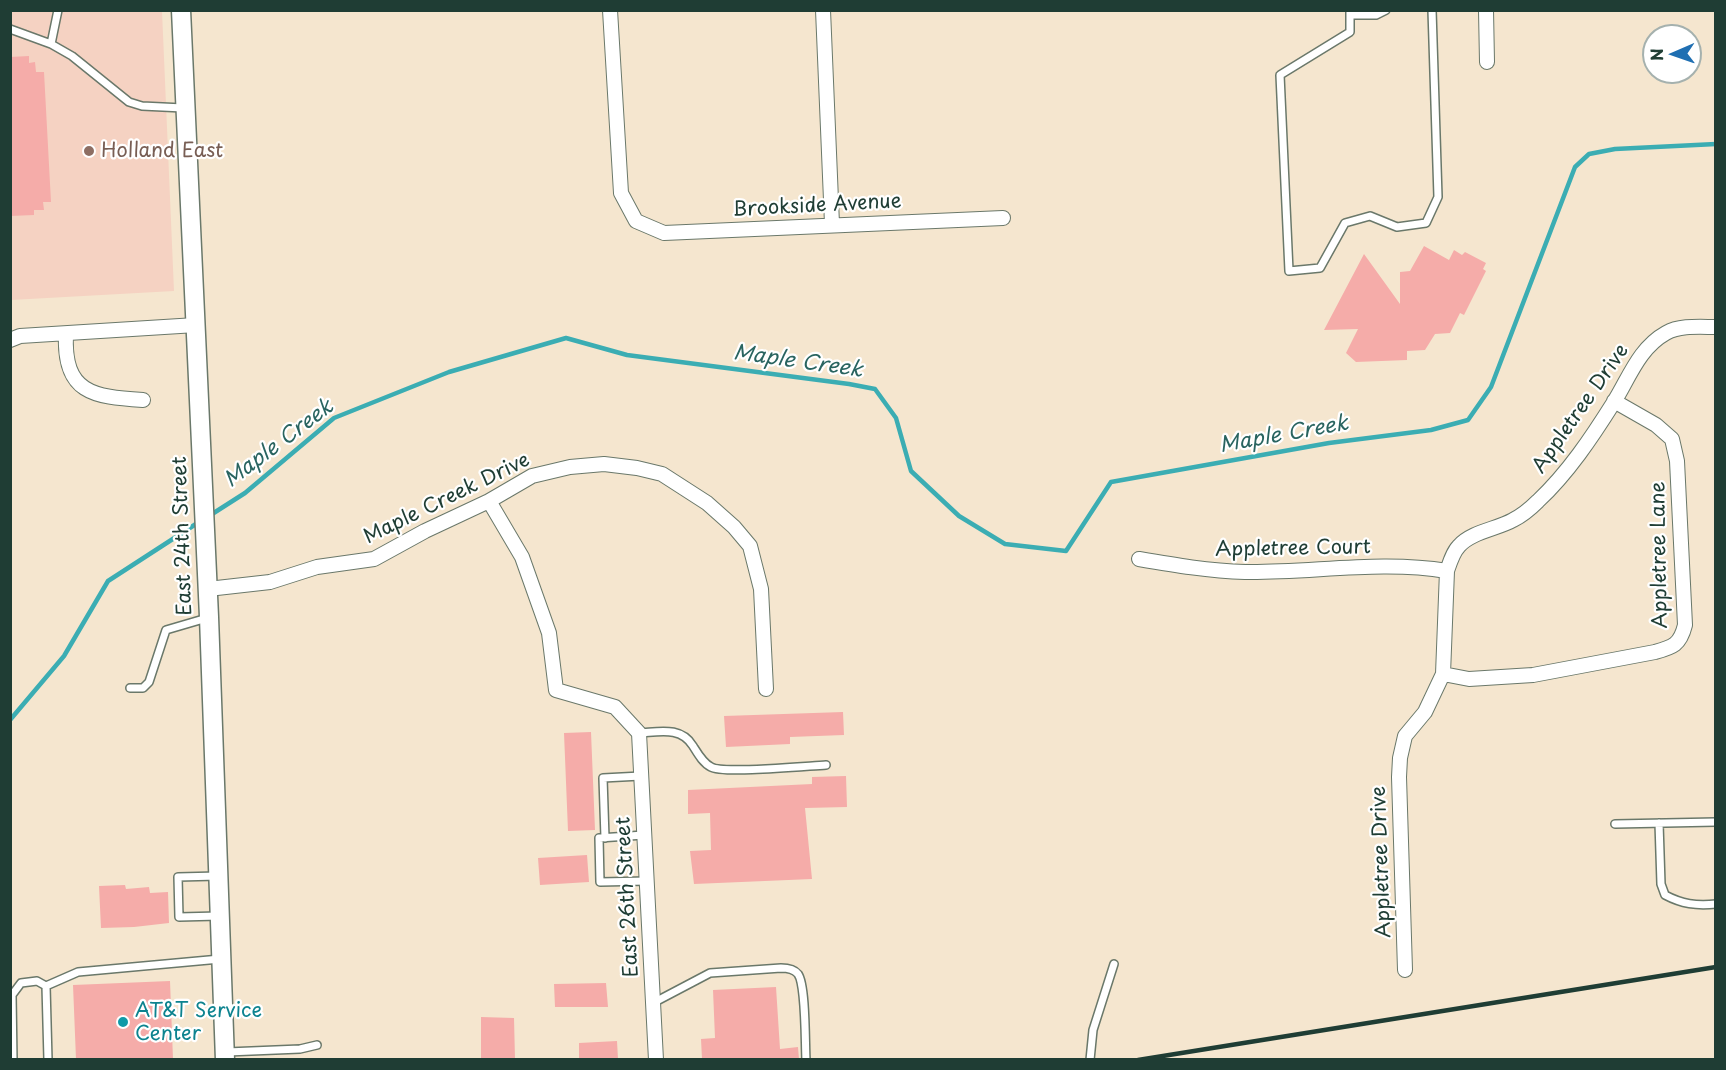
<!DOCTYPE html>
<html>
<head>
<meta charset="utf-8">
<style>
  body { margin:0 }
  #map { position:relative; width:1726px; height:1070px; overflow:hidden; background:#f5e6cf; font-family:"Playpen Sans",sans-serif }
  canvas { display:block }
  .frame { position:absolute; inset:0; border:12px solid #1f3d34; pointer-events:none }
  .north { position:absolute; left:1642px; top:24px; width:60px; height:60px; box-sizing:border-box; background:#fff; border:2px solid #a5b1ae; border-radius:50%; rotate:268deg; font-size:16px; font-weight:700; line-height:24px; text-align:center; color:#1f3d34 }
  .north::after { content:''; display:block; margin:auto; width:21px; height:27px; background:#1f6fb2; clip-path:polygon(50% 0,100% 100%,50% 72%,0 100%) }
</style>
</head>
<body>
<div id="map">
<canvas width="1726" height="1070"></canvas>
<div class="frame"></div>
<div class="north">N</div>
</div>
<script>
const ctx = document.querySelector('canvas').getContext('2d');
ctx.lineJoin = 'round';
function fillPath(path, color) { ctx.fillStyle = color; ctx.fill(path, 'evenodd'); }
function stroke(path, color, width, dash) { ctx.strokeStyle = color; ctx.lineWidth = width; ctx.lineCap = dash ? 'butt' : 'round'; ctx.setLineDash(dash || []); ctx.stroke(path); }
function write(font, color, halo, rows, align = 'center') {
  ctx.font = font + ' "Playpen Sans",sans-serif'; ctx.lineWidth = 4.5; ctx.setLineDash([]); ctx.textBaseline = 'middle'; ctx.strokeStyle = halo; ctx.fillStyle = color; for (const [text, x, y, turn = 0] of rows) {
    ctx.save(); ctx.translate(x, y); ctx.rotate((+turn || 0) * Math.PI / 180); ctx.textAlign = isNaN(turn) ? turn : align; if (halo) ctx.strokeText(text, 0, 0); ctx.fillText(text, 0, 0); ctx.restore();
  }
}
fillPath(new Path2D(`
  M11,11H162L174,291L11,300Z`), '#f5d2c2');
stroke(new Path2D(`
  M209,516L245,493L334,418L449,372L566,338L627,355L849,384L875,389L896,418L911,471L959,516L1005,544L1066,551L1111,482L1329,443L1431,430L1468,420L1491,387L1575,167L1589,154L1615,149L1716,144
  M10,720L64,656L108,581L199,522`), '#3badb3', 4.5);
fillPath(new Path2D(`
  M29,56V63L35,62L36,72H44L51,202H43L44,210H34V215L10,216V57Z
  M1424,246L1449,260L1454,250L1462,255L1465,252L1486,263L1483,269L1486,271L1464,315L1460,313L1450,333L1435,334L1425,350L1407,351V360L1356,362L1346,353L1358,329L1324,330L1364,254L1400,304V272L1410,271Z
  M843,712L844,735L790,737V744L726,747L724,716Z
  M591,732L595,830L568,831L564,733Z
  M846,776L847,807L805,808L812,879L694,884L690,851L711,850L710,813L688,814V790L812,784V777Z
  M587,855L589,882L540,885L538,858Z
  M125,885L126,889L149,887L150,893L168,892L169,923L134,927L101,928L99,886Z
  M170,981L173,1059H76L73,985Z
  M606,983L608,1007H555L554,984Z
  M776,987L780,1049L798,1047L799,1059H702L701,1039L715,1038L713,990Z
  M481,1017L514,1018L515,1059H481Z
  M617,1041L618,1059H579V1043Z`), '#f5aca9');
const service = new Path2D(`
  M1350,10V32L1280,75L1289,271L1320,268L1345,223L1370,216L1397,227L1426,223L1438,197L1432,10
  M1350,15H1376L1386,10
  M10,29L51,44L72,56L129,102L142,106L183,108
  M51,44L58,10
  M130,688H143L149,682L166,630L207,618
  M639,733C659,732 681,726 693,746C698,754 703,763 711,767C722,774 807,766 826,765
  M1659,823L1661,884L1665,895C1682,904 1696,906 1716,904
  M1615,824L1716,822
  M644,835L599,838L600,882L647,881
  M605,838L603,778L641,776
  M218,876L178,877L179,917L219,916
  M46,986L78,972L220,959
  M653,1003L710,973L781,968C787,968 794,969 798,974C806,985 805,1043 806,1060
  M227,1052L300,1049L317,1045
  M13,1060L12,995L21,983L37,981L46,986L48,1060
  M1090,1060L1093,1030L1114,964`);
const minor = new Path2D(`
  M610,10L621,193L636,221L664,233L1003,218
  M823,10L832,224
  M1486,10L1487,62
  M66,334C63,393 93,397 143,400
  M10,340L20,336L196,325
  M489,501L522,557L549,633L556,690L615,707L639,733L656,1060
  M1139,559C1174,565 1209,571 1245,572C1312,573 1381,560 1447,571
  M208,589L270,582L317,567L374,559L425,531L489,501L532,476L570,467L604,464L637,468L662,474L707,503L734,527L750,546L761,589L766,689
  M1443,674L1469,679L1533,675L1655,652C1673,647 1680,645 1685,625L1677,461L1672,439L1656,425L1614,401
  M1405,970L1399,777L1400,758L1405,736L1425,712L1443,674L1447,571C1450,562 1453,552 1459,546C1471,532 1497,529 1513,520C1521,516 1531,508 1538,501C1568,473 1592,437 1614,402C1629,378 1639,348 1666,333C1680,325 1700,327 1716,327`);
const tertiary = new Path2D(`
  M181,10L209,617L225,1060`);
stroke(service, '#6a786a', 10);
stroke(minor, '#6a786a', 16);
stroke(tertiary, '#6a786a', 21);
stroke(service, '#fff', 7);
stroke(minor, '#fff', 14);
stroke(tertiary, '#fff', 18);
stroke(new Path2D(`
  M1138,1060L1716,967`), '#1f3d34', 4.5);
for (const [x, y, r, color] of [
  [89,151,6,"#8d6e63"],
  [123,1022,6,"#0f9aa8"]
]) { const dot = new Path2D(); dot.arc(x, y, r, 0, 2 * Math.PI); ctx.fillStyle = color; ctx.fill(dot); stroke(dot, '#fff', 2); }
write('20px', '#785e54', '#fff', [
  ["Holland East",101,151]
], 'left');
write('20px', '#1f3d34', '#fff', [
  ["Brookside Avenue",817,206,-3],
  ["Appletree Drive",1581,409,-55],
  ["Maple Creek Drive",447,499,-26],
  ["East 24th Street",183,536,-92],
  ["Appletree Court",1293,549,-1],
  ["Appletree Lane",1660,555,-91],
  ["Appletree Drive",1382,862,-92],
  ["East 26th Street",628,897,-93]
]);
write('20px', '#0d838f', '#fff', [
  ["AT&T Service",135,1011],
  ["Center",135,1034]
], 'left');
write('italic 21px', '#296460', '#fff', [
  ["Maple Creek",798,362,8],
  ["Maple Creek",1284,435,-10],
  ["Maple Creek",279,444,-37]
]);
</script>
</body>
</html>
